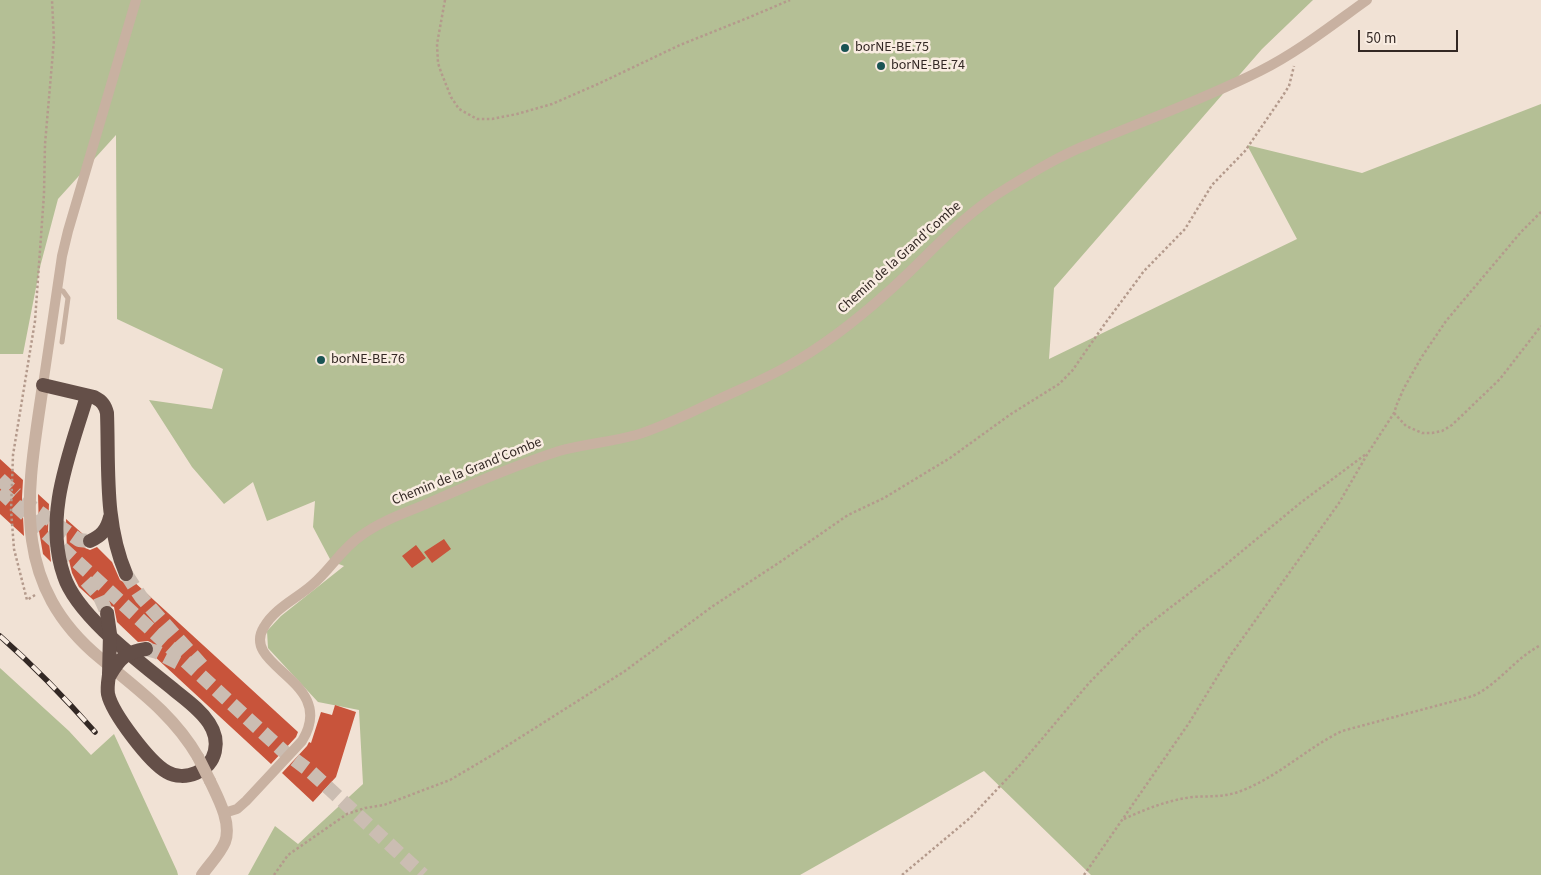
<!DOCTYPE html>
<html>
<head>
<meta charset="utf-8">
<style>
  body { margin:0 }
  #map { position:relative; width:1541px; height:875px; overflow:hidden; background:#f1e2d5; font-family:"Source Sans 3",sans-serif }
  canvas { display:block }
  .scale { position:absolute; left:1358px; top:30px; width:100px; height:22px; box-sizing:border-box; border:2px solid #332824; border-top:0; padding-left:6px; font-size:15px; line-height:18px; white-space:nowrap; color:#332824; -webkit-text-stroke:4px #f9ece1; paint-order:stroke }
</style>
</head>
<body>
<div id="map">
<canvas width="1541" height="875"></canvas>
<div class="scale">50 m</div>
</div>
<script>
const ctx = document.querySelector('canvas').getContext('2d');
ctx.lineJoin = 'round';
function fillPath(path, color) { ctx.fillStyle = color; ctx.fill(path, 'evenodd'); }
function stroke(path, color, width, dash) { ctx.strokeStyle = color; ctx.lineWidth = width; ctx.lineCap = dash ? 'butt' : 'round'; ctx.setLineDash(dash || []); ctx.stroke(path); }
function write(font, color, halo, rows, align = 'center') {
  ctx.font = font + ' "Source Sans 3",sans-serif'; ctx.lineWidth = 5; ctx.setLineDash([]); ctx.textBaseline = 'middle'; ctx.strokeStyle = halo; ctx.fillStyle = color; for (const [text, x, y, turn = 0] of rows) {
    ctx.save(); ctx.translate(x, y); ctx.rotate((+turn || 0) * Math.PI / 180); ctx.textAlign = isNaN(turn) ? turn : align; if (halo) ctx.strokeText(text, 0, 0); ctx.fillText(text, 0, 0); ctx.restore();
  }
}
fillPath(new Path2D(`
  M0,0H1313L1262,49L1054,288L1049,359L1297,239L1247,145L1362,173L1541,104V875H1091L984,771L800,875H248L275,826L298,844L363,784L359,710L318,702L268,648L267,631L281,616L344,566L331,561L313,527L315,501L267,521L253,482L224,504L192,467L149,400L212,409L223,369L117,319L116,135L58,199L40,267L23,354H0Z
  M0,668L69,731L91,755L114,734L177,871L178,875H0Z`), '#b4bf95');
fillPath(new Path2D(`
  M0,459L23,480L22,497L24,536L0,514Z
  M38,494L49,504L48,531L51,562L43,554L39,531Z
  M66,519L84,535L81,541L85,548L90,550L97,547L112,562L120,580L125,583L132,580L298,732L296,737L271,764L153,655L155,648L152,643L148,641L138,642L117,622L114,607L106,604L101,607L79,587L72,573L67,552Z
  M444,539L451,549L432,563L424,552Z
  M416,545L426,558L412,568L402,556Z
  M335,705L356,712L336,777L313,802L282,773L307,746L309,742L311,743L321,712L332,715Z`), '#c8543b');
stroke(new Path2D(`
  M0,479L16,494
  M0,491L282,750L311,772L423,875
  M22,500L79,540L90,541
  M126,574L141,597L204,668
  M86,581L99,595L107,613
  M146,649L157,652L180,664`), '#cbbdb2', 14, [14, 7]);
stroke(new Path2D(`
  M445,0L437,44L438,63L441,72L451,97L459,109L477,119H492L517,114L552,104L598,84L680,45L750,17L790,0
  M1394,413L1406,426L1422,433H1432L1442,431L1452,425L1500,379L1541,326
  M35,595L27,600L14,549L11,510L13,455L35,321L44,194L45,144L54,40L52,0
  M1124,819C1146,809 1168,800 1193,797C1207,796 1221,797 1235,793C1275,780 1305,749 1342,731L1473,696C1499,684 1515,658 1541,645
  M274,875L288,855L347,814L365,808L384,805L450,780L494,754L625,671L713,606L780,562L848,515L884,498L950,458L1011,414L1059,384L1072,371L1104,325L1144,271L1185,229L1212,185L1245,151L1282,97L1289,86L1294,66
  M902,875L970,818L1020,765L1089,683L1140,631L1218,571L1299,504L1366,454
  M1084,875L1189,723L1230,656L1339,503L1368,453L1394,413L1397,404L1404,388L1421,358L1446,321L1521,232L1541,212`), '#b49a8c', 2.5, [2.5, 2.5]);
stroke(new Path2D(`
  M57,289L63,291L68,298L62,342`), '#c8b1a1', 5);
stroke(new Path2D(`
  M43,385L62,256L68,231L136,0
  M224,813L237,809L246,801L302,741C339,681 239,667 264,627C275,608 296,599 312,585C331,569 341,549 362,535C384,519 409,512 433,501C474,483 516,465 559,451C584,444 611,442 636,435C663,427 689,413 715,401C738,390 763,380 786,367C822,347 858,319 889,291C928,256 962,215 1007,188C1033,172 1061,155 1089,144C1146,120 1204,99 1260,71C1298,52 1332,25 1367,0`), '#c8b1a1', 10);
stroke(new Path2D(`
  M43,385C28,489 7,581 100,658C137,689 173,714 198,757
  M202,875C209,865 220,854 225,842C232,823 218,798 210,781`), '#c8b1a1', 12);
stroke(new Path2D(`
  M43,385L94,397C102,401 105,405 107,413C109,467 104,523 126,574
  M87,396C70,453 43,516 64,576C77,616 141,663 173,689C185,699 200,709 209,723C221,741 217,764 196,773C187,777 175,777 167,772C150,763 112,713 108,694C107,688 108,682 109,675
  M90,541C101,536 107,530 110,517`), '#644f48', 14);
const rail = new Path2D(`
  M0,636C34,666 65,698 95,732`);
stroke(rail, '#332824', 5.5);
stroke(rail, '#f9ece1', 4, [11]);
stroke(new Path2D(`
  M198,757L210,781`), '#c8b1a1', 12);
stroke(new Path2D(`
  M107,613L110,634L109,675
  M110,675C120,658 126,652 146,649`), '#644f48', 14);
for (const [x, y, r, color] of [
  [845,48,5,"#1a5454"],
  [881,66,5,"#1a5454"],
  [321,360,5,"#1a5454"]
]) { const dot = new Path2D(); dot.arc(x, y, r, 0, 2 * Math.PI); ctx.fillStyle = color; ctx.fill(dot); stroke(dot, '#f9ece1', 2); }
write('14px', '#332824', '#f9ece1', [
  ["borNE-BE.75",855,48],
  ["borNE-BE.74",891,66],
  ["borNE-BE.76",331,360]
], 'left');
write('14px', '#332824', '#f9ece1', [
  ["Chemin de la Grand'Combe",900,258,-42],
  ["Chemin de la Grand'Combe",467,472,-22]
]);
</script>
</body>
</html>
